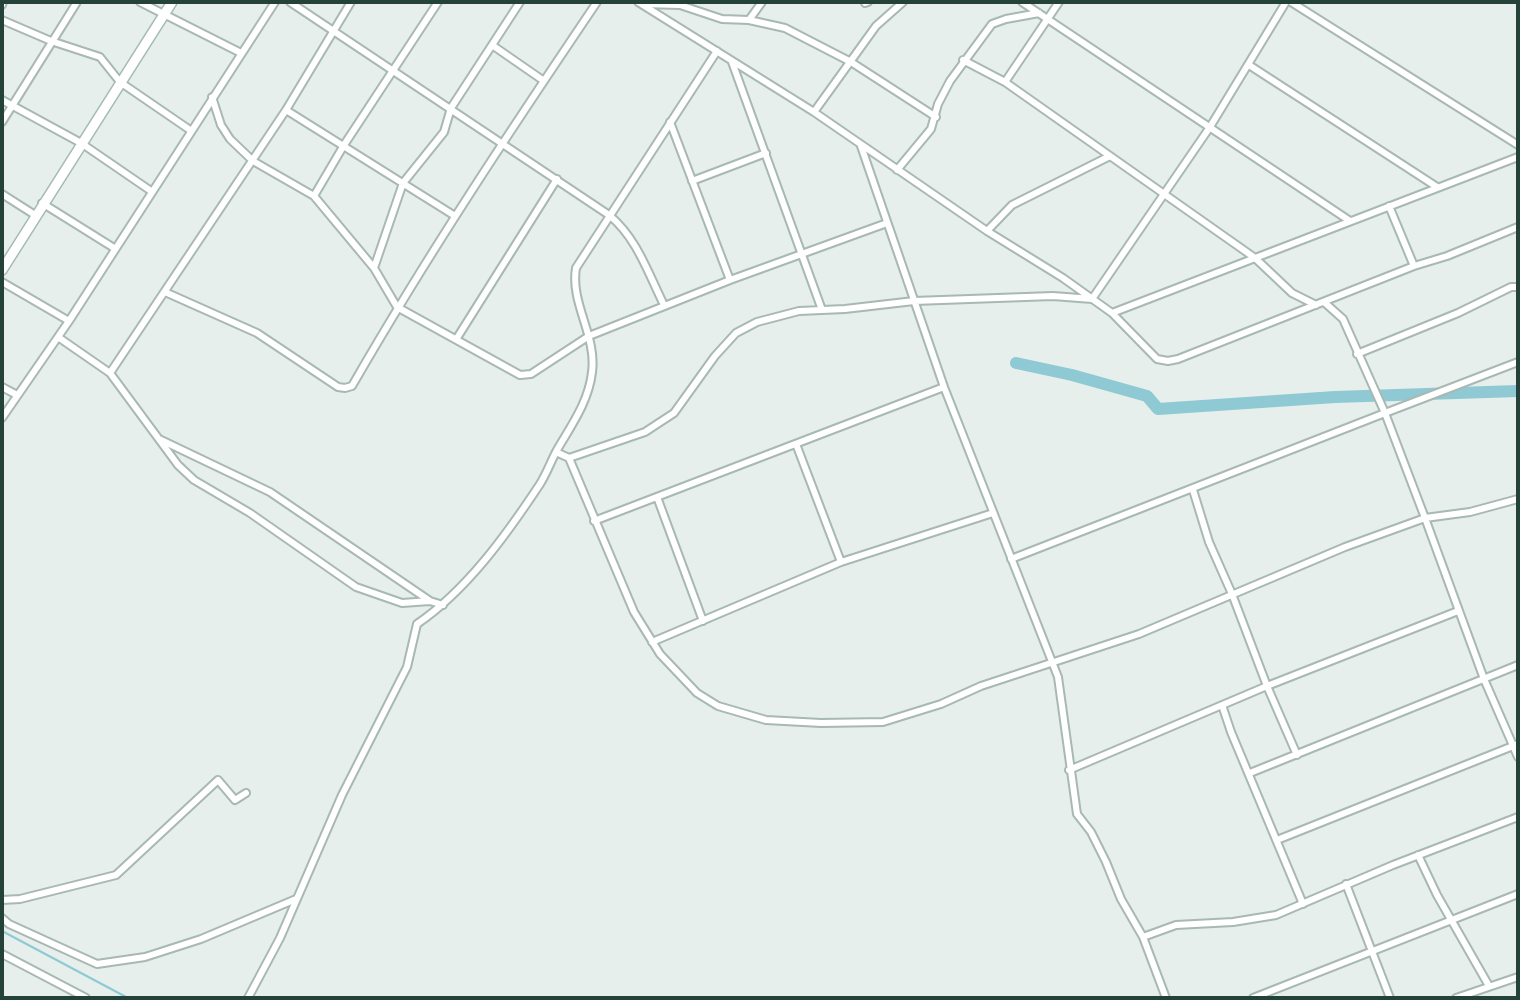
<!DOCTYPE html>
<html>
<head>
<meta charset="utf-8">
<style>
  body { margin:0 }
  #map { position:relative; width:1520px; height:1000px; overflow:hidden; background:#e6efeb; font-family:"Alegreya Sans",sans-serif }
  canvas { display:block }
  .frame { position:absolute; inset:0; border:4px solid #24423a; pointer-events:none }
</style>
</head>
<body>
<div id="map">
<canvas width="1520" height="1000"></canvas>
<div class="frame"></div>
</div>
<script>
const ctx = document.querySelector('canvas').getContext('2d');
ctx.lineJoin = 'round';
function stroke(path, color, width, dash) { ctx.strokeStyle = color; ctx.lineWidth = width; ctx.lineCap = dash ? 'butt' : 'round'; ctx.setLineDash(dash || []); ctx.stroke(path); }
stroke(new Path2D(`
  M2,931L128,998`), '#8ec9d4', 2);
stroke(new Path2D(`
  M1016,363L1072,375L1147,396L1158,409L1335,397L1518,391`), '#8ec9d4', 12);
const street = new Path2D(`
  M140,2L241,53
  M290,2L609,215C637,238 648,273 664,305
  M638,2L814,112L987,231L1063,278L1112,313L1157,359L1168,361L1178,359L1414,266L1447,256L1518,227
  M1022,2L1350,221
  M1291,2L1518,145
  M865,3L868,2
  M643,4L680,5L722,19L749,20L785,28L851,62L936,117
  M2,5L3,2
  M2,20L51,41L100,57L120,82L190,130
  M749,20L762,2
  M492,45L544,81
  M963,60L1005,82L1255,258L1292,293L1316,305
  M732,62L822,310
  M1249,65L1437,187
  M1005,82L1059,2
  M212,97L221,125L230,139L253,161L314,196L374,268L397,307L520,375L531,374L589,336L730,280L887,223
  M2,100L81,143L151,191
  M286,110L455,216
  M814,112L876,26L903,2
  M2,122L77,2
  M670,122L730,280
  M861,146L944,387L1058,677L1077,814L1091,832L1106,862L1121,899L1143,937L1166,998
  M897,170L931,129L938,104L950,81L992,24L1006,19L1039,13
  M692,181L766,153
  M2,194L35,215
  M314,196L344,145L438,2
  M42,203L114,248
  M1389,206L1414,266
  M987,231L1012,205L1110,156
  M374,268L403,183L444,132L451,108L520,2
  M2,282L69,321
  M165,292L257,333L338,387L345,388L352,386C428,254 512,128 597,2
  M1112,313L1518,157
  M58,337L110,373L286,110L351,2
  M457,338L557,179
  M1357,354L1458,313L1511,287H1518
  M110,373L178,465L194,480L250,513L356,587L402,603L430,601L443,605
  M2,387L17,395
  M2,418L69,321L275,2
  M159,439L270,492L430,601
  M796,444L841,562
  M556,452L569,458L634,612L660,654L697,693L718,706L766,720L821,723L883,722L941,704L981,686L1139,634L1345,547L1425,518L1385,413L1518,362
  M569,458L645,432L674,413L715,356L736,333L757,322L799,311L845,309L914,301L1053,296L1092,299L1210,127L1286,2
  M1193,490L1209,542L1232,594L1267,686L1297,755
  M657,497L703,621
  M1518,499L1470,512L1425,518L1484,679L1518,757
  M594,521L944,387
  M1011,559L1385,413L1343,319L1324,302
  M652,642L841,562L993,513
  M1222,705L1231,732L1303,904
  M1069,770L1267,686L1458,611
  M1250,773L1518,665
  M1277,840L1518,744
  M1418,855L1437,895L1489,986
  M1346,884L1390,998
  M2,900L20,899L116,875L218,780L235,800L246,793
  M2,918L9,924L97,964L145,957L201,939L296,899
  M1143,937L1176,925L1233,922L1276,915L1393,865L1518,817
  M2,954L86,998
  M248,998L280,938L342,795L407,667L417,624C467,590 507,534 540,484C547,473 551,461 557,450C571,426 589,401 592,372C597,336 570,303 576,268L717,51
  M1253,998L1518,894
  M1456,998L1518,977`);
const secondary = new Path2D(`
  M2,270L172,2`);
stroke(street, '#a8b8b2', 10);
stroke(secondary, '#a4bbb3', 12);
stroke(street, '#fff', 6);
stroke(secondary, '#fff', 9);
</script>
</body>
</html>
